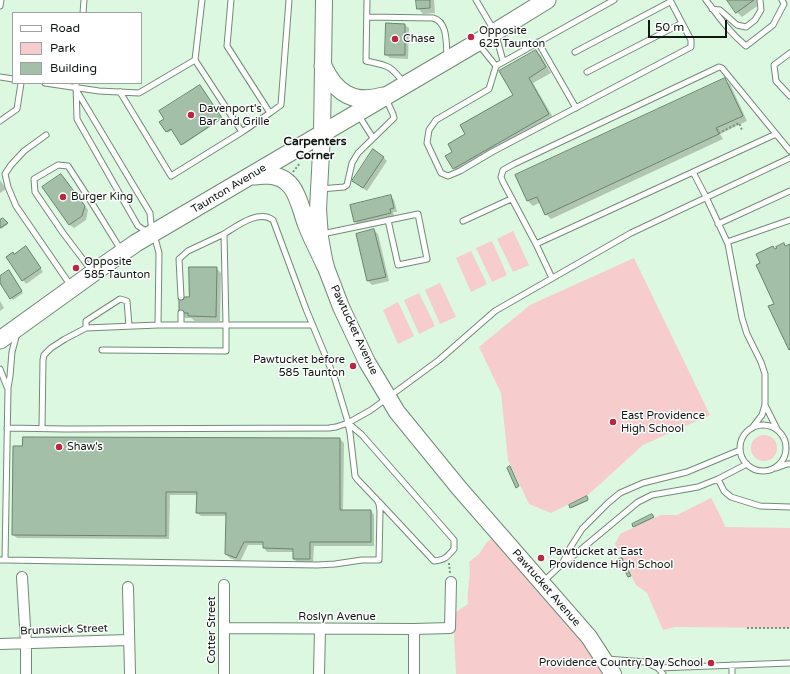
<!DOCTYPE html>
<html>
<head>
<meta charset="utf-8">
<style>
  body { margin:0 }
  #map { position:relative; width:790px; height:674px; overflow:hidden; background:#dcf8e0; font-family:"Varela Round",sans-serif }
  canvas { display:block }
  .legend { position:absolute; left:12px; top:12px; width:130px; height:72px; box-sizing:border-box; background:#fff; border:1px solid #9fa3a0; margin:0; padding:5px 7px; list-style:none; font-size:12px; color:#0f1811 }
  .legend li { display:flex; align-items:center; gap:8px; height:20px }
  .legend b { width:20px; border:1px solid #9fa3a0 }
  .scale { position:absolute; left:648px; top:20px; width:79px; height:18px; box-sizing:border-box; border:2px solid #0f1811; border-top:0; padding-left:5px; font-size:12px; line-height:14px; white-space:nowrap; color:#0f1811; -webkit-text-stroke:3px #fff; paint-order:stroke }
</style>
</head>
<body>
<div id="map">
<canvas width="790" height="674"></canvas>
<ul class="legend">
<li><b style="height:5px;background:#fff"></b>Road</li>
<li><b style="height:11px;background:#f6cccd"></b>Park</li>
<li><b style="height:11px;background:#a4bfa8"></b>Building</li>
</ul>
<div class="scale">50 m</div>
</div>
<script>
const ctx = document.querySelector('canvas').getContext('2d');
ctx.lineJoin = 'round';
function fillPath(path, color) { ctx.fillStyle = color; ctx.fill(path, 'evenodd'); }
function stroke(path, color, width, dash) { ctx.strokeStyle = color; ctx.lineWidth = width; ctx.lineCap = dash ? 'butt' : 'round'; ctx.setLineDash(dash || []); ctx.stroke(path); }
function write(font, color, halo, rows, align = 'center') {
  ctx.font = font + ' "Varela Round",sans-serif'; ctx.lineWidth = 3; ctx.setLineDash([]); ctx.textBaseline = 'middle'; ctx.strokeStyle = halo; ctx.fillStyle = color; for (const [text, x, y, turn = 0] of rows) {
    ctx.save(); ctx.translate(x, y); ctx.rotate((+turn || 0) * Math.PI / 180); ctx.textAlign = isNaN(turn) ? turn : align; if (halo) ctx.strokeText(text, 0, 0); ctx.fillText(text, 0, 0); ctx.restore();
  }
}
fillPath(new Path2D(`
  M513,231L529,265L513,272L497,239Z
  M492,241L507,275L492,282L476,248Z
  M471,251L487,284L471,292L456,258Z
  M634,258L710,415L643,445L588,495L551,513L529,504L508,460L501,393L479,347L530,305Z
  M440,283L456,317L440,324L425,290Z
  M419,293L435,326L419,334L404,300Z
  M398,302L414,336L398,344L383,310Z
  M751 448a13 13 0 1 1 26 0a13 13 0 1 1-26 0Z
  M711,498L722,519L725,527L790,528V628L675,627L663,630L647,593L636,585L615,544L620,534L661,515H677Z
  M501,530L615,674H456L453,614L468,604C466,591 472,576 469,562L479,554L487,542Z`), '#f6cccd');
fillPath(new Path2D(`
  M417,0H434L435,13L423,14L418,8Z
  M729,0H757L760,4L742,17L737,12Z
  M405,25L409,28L408,59L390,58L386,55Z
  M536,51L541,56L551,73L533,83L554,119L459,173L454,168V152L467,135L514,96Z
  M724,79L730,84L747,121L720,134L723,139L551,219L546,214L541,202L533,206L528,201L516,175Z
  M201,87L222,119L183,145L172,130L168,133L161,122Z
  M384,158L387,161L367,191L357,184L353,181Z
  M61,175L65,179L88,210L86,220L74,228L70,225L44,188Z
  M0,180L6,189L0,193Z
  M391,196L394,200L397,212H393L394,216L358,225L355,221Z
  M3,219L8,224L1,229L0,228V221Z
  M374,230L378,234L389,281L372,285L368,281L357,235Z
  M29,251L43,272L26,284L23,280L14,255Z
  M216,268L221,273L220,321H195L191,318H185L180,313L190,298Z
  M11,274L23,293L13,300L0,282V275L1,276Z
  M0,301L4,308L0,311Z
  M23,438L340,439L344,443L343,511H371L374,515V546H314L313,563H298L294,559V552H267L264,548V545H248L240,562L230,558L226,554L227,516H201L197,513L198,495H170L169,539L17,538L13,535L23,447Z
  M587,498L588,501L572,508H571L570,505Z
  M653,516L654,518L635,527L634,526Z`), '#0003');
const building = new Path2D(`
  M416,0H430V8L417,9Z
  M727,0H754L736,13Z
  M386,23L405,24V55H385Z
  M536,50L546,67L529,78L549,114L453,169L445,156L452,152L448,144L465,134L460,125L513,95L499,71Z
  M725,78L743,116L716,128L719,134L545,215L537,197L527,201L515,175Z
  M200,85L222,118L181,145L171,129L166,132L159,122L164,119L159,111Z
  M373,149L384,157L363,188L352,181Z
  M61,174L85,206L82,216L69,225L42,187Z
  M391,195L394,208L390,209L391,213L354,222L350,205Z
  M3,218L8,223L0,228V220Z
  M374,229L386,277L367,281L356,234Z
  M784,243L785,246L790,244V349L789,350L768,306L774,304L756,265L760,263L756,254L773,246L775,249L777,248L776,247Z
  M26,246L41,268L22,281L6,257L13,252L14,254Z
  M189,267H217L216,317L188,316V313H179V297H189Z
  M9,270L22,291L10,299L0,283V276Z
  M23,437L340,438V510H371V542H310V559H293V549L263,548V542H244L236,558L225,554L226,513H196L197,492H166V536L12,535L13,446H22Z
  M510,466L519,486L516,488L507,468Z
  M587,496L588,500L570,508L569,505Z
  M652,514L654,517L633,527L632,524Z
  M622,558L631,576L628,577L619,559Z`);
fillPath(building, '#a4bfa8');
stroke(building, '#6a836e', 1);
const service = new Path2D(`
  M231,0L227,46L270,113L281,105L289,0
  M367,0L366,61C389,66 390,65 404,83
  M476,0L495,32L503,61
  M614,0L496,66L489,89L436,120L429,130L427,143L441,173L448,176L460,171L492,152L691,47V40L670,0
  M706,0C719,17 729,32 746,46L773,25L784,4L782,0
  M0,6L1,0
  M712,9L720,10L737,25L746,27L755,20L761,10L760,0
  M83,13L84,0
  M367,17L433,18C448,22 446,43 447,56
  M538,42L576,108
  M479,45L496,66
  M575,52L670,2
  M790,53L774,65L776,81L790,96
  M587,72L682,23
  M0,77L13,79
  M45,83L99,91L139,93L195,60
  M76,83L77,119L138,226L149,233
  M120,92L171,176L242,132L195,60L202,0
  M359,116L373,138
  M0,121L17,109L21,83
  M242,132L270,113
  M46,135L24,151L11,165L5,174L8,187L16,206L71,286
  M693,172L706,197L728,244L742,318L747,334L761,362L765,374V405L762,415L752,428
  M320,189L344,187L347,185L352,163L358,153L394,118L393,114L386,99
  M463,221L511,199
  M718,224L790,191
  M322,234L418,214L427,259L398,265L388,220
  M727,242L790,220
  M536,244L776,134
  M91,270L63,233L35,192L34,179L58,165L68,166L90,200L121,250
  M552,278L536,244L503,182L501,177L503,170L514,164L719,67L722,68L790,151
  M181,297L179,259L188,251L224,234
  M181,325V313
  M86,328V321L120,299L127,301L129,326
  M102,350L226,351V325H312
  M0,369L7,387
  M765,405L777,429
  M348,423L362,435L454,540V549C447,557 445,560 434,561L379,502
  M740 448a23 23 0 1 1 46 0a23 23 0 1 1-46 0Z
  M7,428L65,429L329,428L336,427L348,423L371,410L439,360L495,311L631,233L790,158
  M42,428L43,360L44,355L51,348L65,339L86,328L158,325
  M776,468L787,464H790
  M718,479L724,491L731,497L760,506L790,507
  M0,560H5L8,388L10,376L12,352L17,333
  M5,560L317,565L335,564L362,560H379L380,511L379,504L377,500L357,479L355,476L350,433L347,419L335,379L306,309L273,220C259,209 237,226 224,234L226,325H158L159,253L156,242L152,234L150,213L75,88
  M562,564L570,548L582,529L608,503L620,493L643,483L687,472L740,450
  M544,581L561,565L578,552L638,502L652,495L698,487L718,479L747,464
  M607,659L645,662L658,668L663,674
  M658,668L790,663
  M732,674V665`);
const minor = new Path2D(`
  M22,577L26,643V674
  M224,585V674
  M128,587L130,674
  M224,628L414,629L450,628L451,582
  M0,644L128,640
  M319,674L320,629
  M414,674V629`);
const primary = new Path2D(`
  M324,0L322,134L318,209L320,237L325,265L341,307L367,362L397,412L459,488L589,637L613,674`);
const trunk = new Path2D(`
  M323,66C335,92 353,105 383,96
  M252,176C257,176 262,175 267,175C296,176 298,201 306,223C311,237 319,251 325,265
  M0,340L93,273L136,243L495,32L547,0`);
stroke(service, '#728b76', 7);
stroke(minor, '#728b76', 12);
stroke(primary, '#728b76', 18);
stroke(trunk, '#728b76', 19);
stroke(new Path2D(`
  M717,129L719,133L739,123L742,130
  M293,172L300,163
  M449,563L450,573
  M747,628H790`), '#7d9180', 2, [2, 2]);
stroke(service, '#fff', 5);
stroke(minor, '#fff', 10);
stroke(primary, '#fff', 16);
stroke(trunk, '#fff', 17);
for (const [x, y, r, color] of [
  [471,37,4,"#b92745"],
  [395,39,4,"#b92745"],
  [191,115,4,"#b92745"],
  [63,197,4,"#b92745"],
  [76,268,4,"#b92745"],
  [353,366,4,"#b92745"],
  [613,422,4,"#b92745"],
  [59,447,4,"#b92745"],
  [541,558,4,"#b92745"],
  [711,663,4,"#b92745"]
]) { const dot = new Path2D(); dot.arc(x, y, r, 0, 2 * Math.PI); ctx.fillStyle = color; ctx.fill(dot); stroke(dot, '#fff', 1.5); }
write('11px', '#0f1811', '#fff', [
  ["Opposite",479,31],
  ["625 Taunton",479,44],
  ["Chase",403,39],
  ["Davenport's",199,109],
  ["Bar and Grille",199,122],
  ["Burger King",71,197],
  ["Opposite",84,262],
  ["585 Taunton",84,275],
  ["Pawtucket before",345,360,"right"],
  ["585 Taunton",345,373,"right"],
  ["East Providence",621,416],
  ["High School",621,429],
  ["Shaw's",67,447],
  ["Pawtucket at East",549,552],
  ["Providence High School",549,565],
  ["Providence Country Day School",703,663,"right"]
], 'left');
write('11px', '#0f1811', '#fff', [
  ["Taunton Avenue",229,189,-31],
  ["Pawtucket Avenue",354,330,65],
  ["Pawtucket Avenue",546,588,49],
  ["Roslyn Avenue",337,617],
  ["Brunswick Street",64,630,-2],
  ["Cotter Street",212,630,-90]
]);
write('bold 12px', '#0f1811', '#fff', [
  ["Carpenters",315,142],
  ["Corner",315,156]
]);
</script>
</body>
</html>
